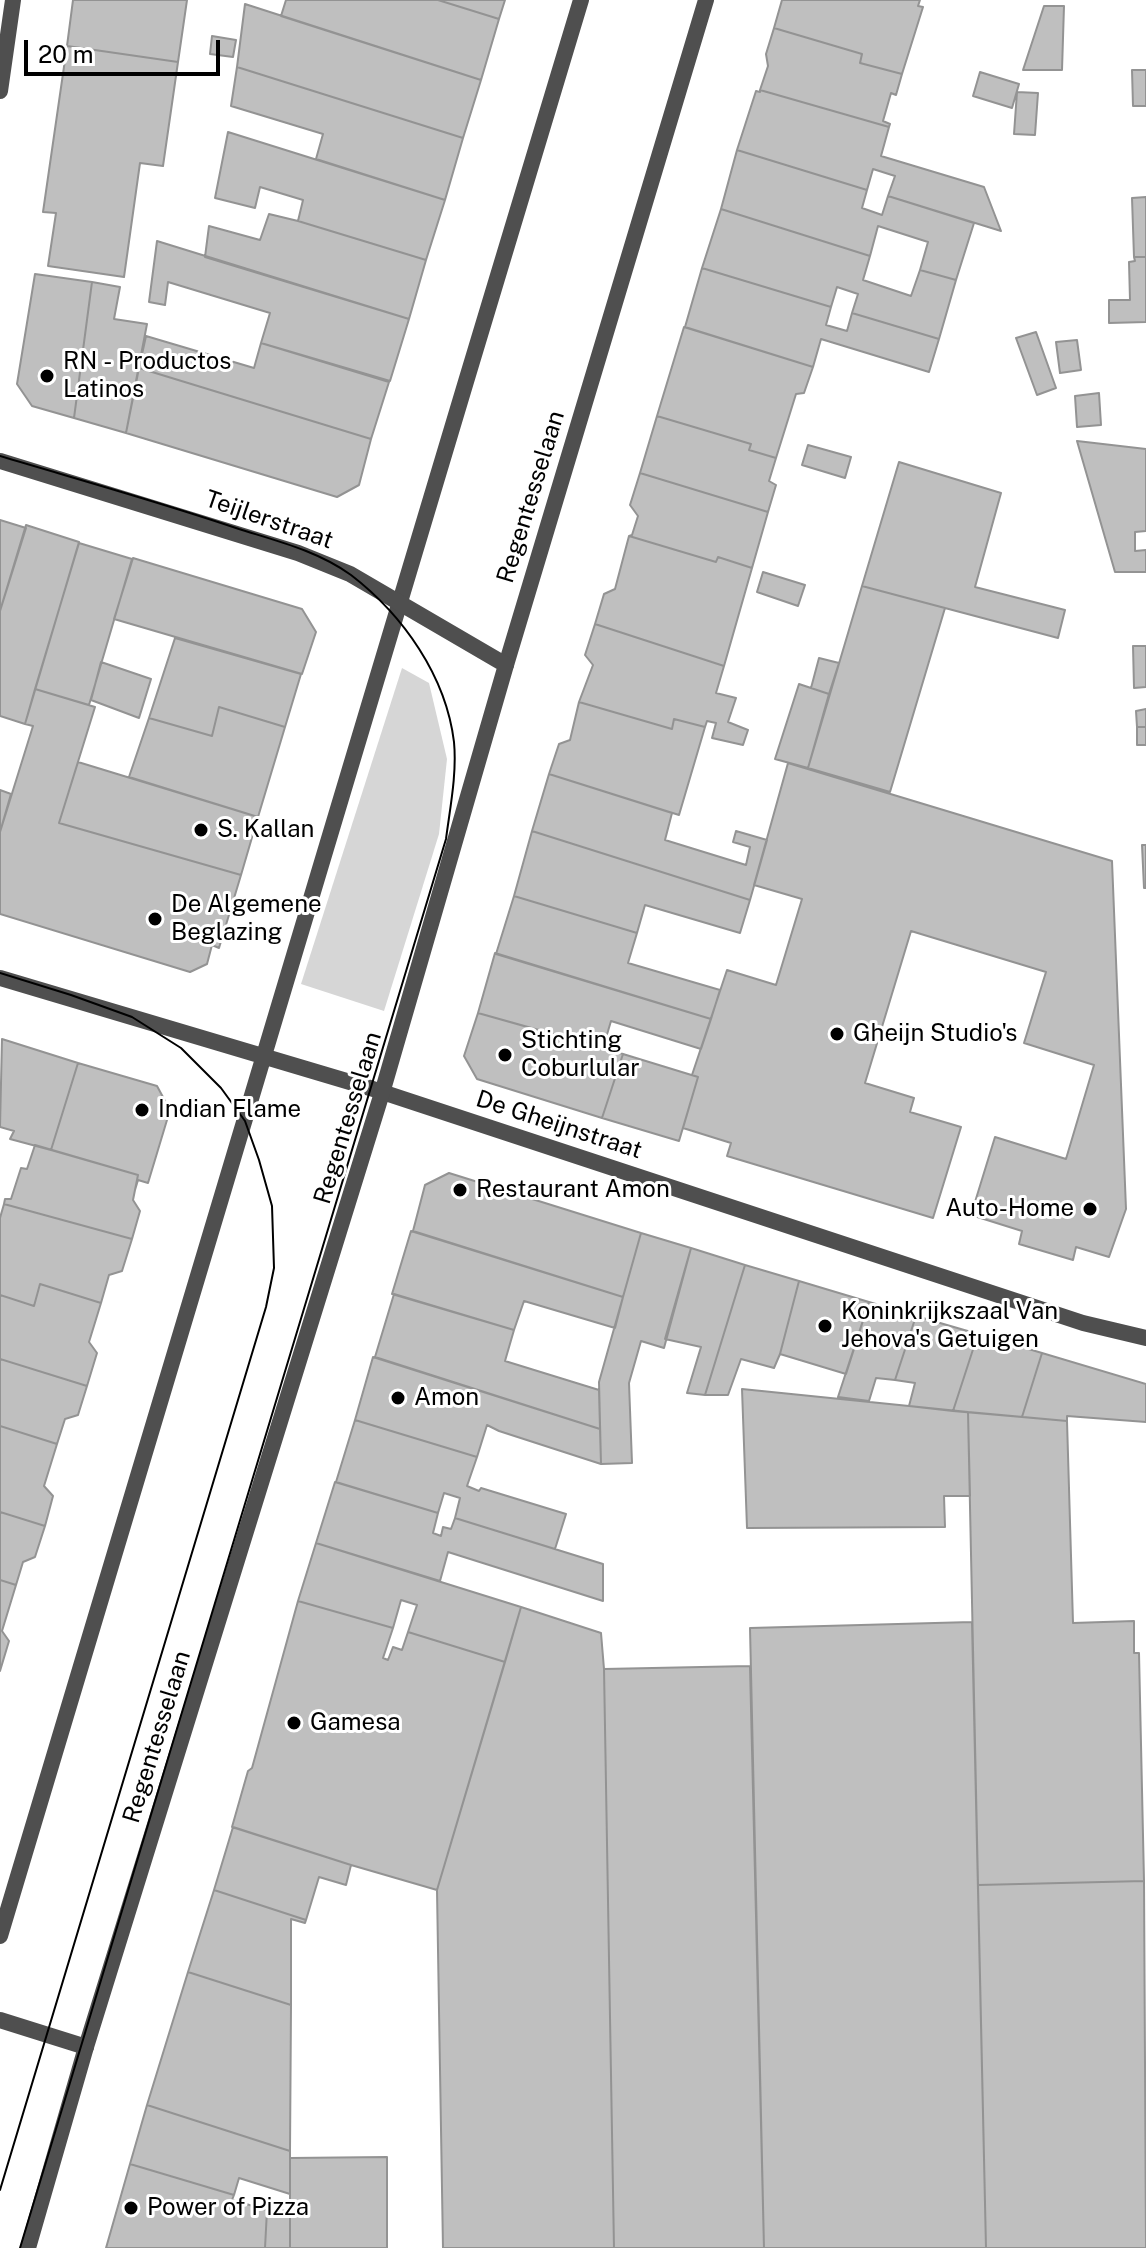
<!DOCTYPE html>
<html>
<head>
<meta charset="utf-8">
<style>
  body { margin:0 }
  #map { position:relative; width:1146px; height:2248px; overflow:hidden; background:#fff; font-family:"Public Sans",sans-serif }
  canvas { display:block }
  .scale { position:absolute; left:24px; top:40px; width:196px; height:36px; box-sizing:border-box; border:4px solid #000; border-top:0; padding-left:10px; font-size:24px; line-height:28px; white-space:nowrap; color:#000; -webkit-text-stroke:6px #fff; paint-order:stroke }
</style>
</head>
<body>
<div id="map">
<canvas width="1146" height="2248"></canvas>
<div class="scale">20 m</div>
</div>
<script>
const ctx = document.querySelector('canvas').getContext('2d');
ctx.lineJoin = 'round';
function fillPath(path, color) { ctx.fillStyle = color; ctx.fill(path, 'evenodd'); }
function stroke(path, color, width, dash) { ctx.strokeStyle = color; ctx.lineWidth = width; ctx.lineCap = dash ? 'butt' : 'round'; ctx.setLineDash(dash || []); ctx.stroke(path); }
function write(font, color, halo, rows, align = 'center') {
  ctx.font = font + ' "Public Sans",sans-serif'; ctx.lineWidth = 6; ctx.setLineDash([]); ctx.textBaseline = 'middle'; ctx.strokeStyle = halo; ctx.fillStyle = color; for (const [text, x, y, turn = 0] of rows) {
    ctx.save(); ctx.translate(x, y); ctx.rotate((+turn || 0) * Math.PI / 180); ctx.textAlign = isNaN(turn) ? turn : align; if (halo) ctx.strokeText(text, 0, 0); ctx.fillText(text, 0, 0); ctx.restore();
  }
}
fillPath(new Path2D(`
  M402,668L429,683L447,759L439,834L384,1011L301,984Z`), '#d6d6d6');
const building = new Path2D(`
  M73,0H187L178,62L67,46Z
  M286,0H438L499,19L481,80L281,16Z
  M438,0H505L499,19Z
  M782,0H920L918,6L923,7L902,74L860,63L862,54L774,28Z
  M245,4L481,80L463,138L237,67Z
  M1044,6H1064L1062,70H1023Z
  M774,28L862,54L860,63L902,74L896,95L891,93L883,121L890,124L889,127L760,90L768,66L766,54Z
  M212,36L236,40L233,57L210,54Z
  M67,46L178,62L163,166L140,163L124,277L48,266L56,213L43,212Z
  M237,67L463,138L445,200L316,159L323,134L231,106Z
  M1132,70H1146V106H1133Z
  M980,72L1019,84L1012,108L973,96Z
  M760,90L889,127L881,156L984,187L1001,231L888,196L895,176L873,169L867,190L737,150L756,91L760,92Z
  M1017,92L1038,93L1035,135L1014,134Z
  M228,132L445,200L426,260L298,221L303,200L260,187L255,208L215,198Z
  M737,150L867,190L862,208L882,215L888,196L974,223L956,280L920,270L928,242L878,226L870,256L721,209Z
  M1146,197V257H1134L1132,198Z
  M721,209L870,256L863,280L911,296L920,270L956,280L939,339L852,313L858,294L837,287L831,307L702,268Z
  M269,214L298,221L426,260L409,319L205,257L209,226L260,240Z
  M157,241L409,319L390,381L261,343L270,313L168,282L165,305L149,302Z
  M1134,257H1146V322L1109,323V300H1130L1129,262L1135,261Z
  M702,268L831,307L826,325L847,331L852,313L939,339L929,372L821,339L813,367L685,327Z
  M35,274L92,282L74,418L32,406L17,384Z
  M92,282L120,287L114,319L147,324L126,433L74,418Z
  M684,327L813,367L804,393L796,394L776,458L749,450L751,444L657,416Z
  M1036,332L1056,388L1037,395L1016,338Z
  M146,336L254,368L261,343L389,382L371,439L139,368Z
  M1077,340L1081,370L1060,373L1056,342Z
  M139,368L371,439L359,485L337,497L126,433Z
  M1099,393L1101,425L1077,427L1075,396Z
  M657,416L751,444L749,450L776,458L769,481L776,485L768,512L640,473Z
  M1077,441L1146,449V531L1135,532V551L1146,550V572H1115Z
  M808,445L851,457L845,478L802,465Z
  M899,462L1001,493L975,587L1065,610L1058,638L862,586Z
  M640,473L768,512L752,568L718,557L716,562L629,536L632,535L638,516L630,505Z
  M0,520L26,528L0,611Z
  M26,525L79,542L25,724L0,716V611Z
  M629,536L716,562L718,557L752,568L724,666L595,624L604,594L615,589Z
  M79,543L132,559L89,705L35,689Z
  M133,558L302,609L316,632L302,674L114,619Z
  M763,572L805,585L798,606L757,592Z
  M862,586L945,608L890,792L808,768Z
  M595,624L724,666L716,693L736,698L728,722L748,730L743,745L712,738L716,723L707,721L705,727L674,719L672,729L579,702L593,665L585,655Z
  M175,638L301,674L285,727L219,707L212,736L149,718Z
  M1133,646H1146V687L1134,688Z
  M819,658L839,663L829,694L811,688Z
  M101,662L151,679L139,718L91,700Z
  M799,684L829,694L808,768L775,759Z
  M35,689L95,707L59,823L241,875L219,948L212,945L207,964L190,972L0,914V832L33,726L25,724Z
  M579,702L672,729L674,719L705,727L679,815L549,774L559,744L570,740Z
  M219,707L285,727L258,817L129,777L149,718L212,736Z
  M1146,709V727H1137L1136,711Z
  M1137,727H1146V745H1137Z
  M78,762L258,817L241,875L59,823Z
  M788,763L1112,861L1126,1209L1109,1257L1076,1247L1073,1260L1019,1244L1022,1231L971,1215L995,1137L1066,1159L1094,1065L1024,1043L1046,972L911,931L865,1083L914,1098L910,1112L961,1127L933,1218L727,1156L731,1143L683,1128L698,1077L692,1075L727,970L776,985L802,899L754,885Z
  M549,774L672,813L665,840L746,865L750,847L733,842L736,831L767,840L750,900L532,831Z
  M0,790L11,794L0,832Z
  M532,831L750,900L740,933L645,905L637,933L514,896Z
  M1142,845H1146V888H1144Z
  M514,896L637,933L628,963L720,990L711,1019L496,954Z
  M495,953L711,1019L701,1049L611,1021L603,1048L478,1013Z
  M478,1013L623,1054L602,1118L477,1079L464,1056Z
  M2,1039L78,1063L51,1150L10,1139L14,1131L0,1127Z
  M623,1054L698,1077L679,1141L602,1118Z
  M78,1063L157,1086L170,1110L148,1183L138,1180L135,1190L138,1175L51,1150Z
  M35,1145L138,1175L133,1200L140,1211L132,1239L4,1204L5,1199H11L21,1168L27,1169Z
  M449,1173L641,1233L623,1297L413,1231L425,1185Z
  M4,1204L132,1239L122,1271L109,1275L101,1303L40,1284L34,1306L0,1295V1218Z
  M411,1231L623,1297L615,1328L524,1301L514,1330L392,1294Z
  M641,1233L691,1248L664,1348L641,1341L629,1383L632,1463L601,1464L599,1382Z
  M691,1248L745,1265L705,1395L687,1393L701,1347L665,1339Z
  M745,1265L799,1281L780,1354L774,1368L741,1359L728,1395H705Z
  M799,1281L869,1302L846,1374L780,1354Z
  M40,1284L101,1303L89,1342L97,1353L87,1386L0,1359V1295L34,1306Z
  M394,1294L514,1330L505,1361L599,1390L600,1429L375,1357Z
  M869,1302L916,1316L895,1380L876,1378L869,1401L838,1397Z
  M916,1316L978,1334L953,1411L909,1406L915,1383L895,1380Z
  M978,1334L1042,1353L1022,1417L953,1411Z
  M1042,1353L1146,1384V1422L1067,1416V1421L1022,1417Z
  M373,1357L600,1429L601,1464L499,1431L487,1425L477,1457L355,1420Z
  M0,1359L87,1386L78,1415L65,1419L57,1444L0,1426Z
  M742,1389L968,1412L970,1496H944L945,1527L747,1528Z
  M968,1412L1067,1421L1073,1623L1134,1621V1653H1139L1144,1881L978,1885Z
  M355,1420L477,1457L467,1486L479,1491L481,1488L566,1514L555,1549L455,1518L460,1498L444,1493L438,1513L336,1482Z
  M0,1426L57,1444L44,1486L53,1496L45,1526L0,1512Z
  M335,1482L438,1513L433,1533L441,1536L443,1527L451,1529L455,1518L603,1564V1601L448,1552L440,1581L316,1543Z
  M0,1512L45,1526L35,1557L23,1562L16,1585L0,1580Z
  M316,1543L521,1607L505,1662L408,1632L417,1605L401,1600L393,1628L298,1601Z
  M0,1580L16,1585L2,1631L9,1641L0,1671Z
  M298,1601L393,1628L383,1658L388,1660L393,1647L402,1650L408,1632L505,1662L437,1890L351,1865L232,1827L248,1771L252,1768Z
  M521,1607L601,1633L604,1669L614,2248H443L437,1890Z
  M972,1622L986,2248H764L750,1628Z
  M750,1666L764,2248H614L604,1669Z
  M233,1827L351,1865L346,1885L319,1877L306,1920L214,1890Z
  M1144,1881L1146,2248H986L978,1885Z
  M214,1890L306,1920L305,1923L291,1919V2005L188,1972Z
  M188,1972L291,2005L290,2151L147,2105Z
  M147,2105L290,2151V2194L239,2178L234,2195L130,2164Z
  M387,2157V2248H290V2158Z
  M130,2164L234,2195L232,2200L267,2210L265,2248H106Z
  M267,2210L290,2211V2248H265Z`);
fillPath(building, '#bfbfbf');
stroke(building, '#939393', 2);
stroke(new Path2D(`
  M0,2020L86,2047`), '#4f4f4f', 16);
stroke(new Path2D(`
  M0,91L13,0
  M506,665L706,0
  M0,978L370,1088L1083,1323L1146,1338
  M0,1936C194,1291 386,645 581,0`), '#4f4f4f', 16);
stroke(new Path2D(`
  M0,461L298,553L350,574L506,665L382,1093L86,2047L28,2248`), '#4f4f4f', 16);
stroke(new Path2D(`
  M0,456C80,480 160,502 239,529C277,541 318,551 351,575C403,615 446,676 454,742C457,774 450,808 446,839L20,2248
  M0,973L71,995L132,1017L181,1048L221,1088L245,1121L259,1160L272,1206L274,1268L266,1307L0,2190`), '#000', 2);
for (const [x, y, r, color] of [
  [47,376,8,"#000"],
  [201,830,8,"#000"],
  [155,919,8,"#000"],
  [837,1034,8,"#000"],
  [505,1055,8,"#000"],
  [142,1110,8,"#000"],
  [460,1190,8,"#000"],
  [1090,1209,8,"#000"],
  [825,1326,8,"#000"],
  [398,1398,8,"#000"],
  [294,1723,8,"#000"],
  [131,2208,8,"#000"]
]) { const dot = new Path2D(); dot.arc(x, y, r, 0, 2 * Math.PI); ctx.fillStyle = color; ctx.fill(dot); stroke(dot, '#fff', 3); }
write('24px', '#000', '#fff', [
  ["RN - Productos",63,362],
  ["Latinos",63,390],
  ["S. Kallan",217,830],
  ["De Algemene",171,905],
  ["Beglazing",171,933],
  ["Gheijn Studio's",853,1034],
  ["Stichting",521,1041],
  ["Coburlular",521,1069],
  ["Indian Flame",158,1110],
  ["Restaurant Amon",476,1190],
  ["Auto-Home",1074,1209,"right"],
  ["Koninkrijkszaal Van",841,1312],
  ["Jehova's Getuigen",841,1340],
  ["Amon",414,1398],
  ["Gamesa",310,1723],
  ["Power of Pizza",147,2208]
], 'left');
write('24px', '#000', '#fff', [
  ["Regentesselaan",531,497,-73],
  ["Teijlerstraat",269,520,19],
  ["Regentesselaan",348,1118,-73],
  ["De Gheijnstraat",559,1125,18],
  ["Regentesselaan",157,1737,-73]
]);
</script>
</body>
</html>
